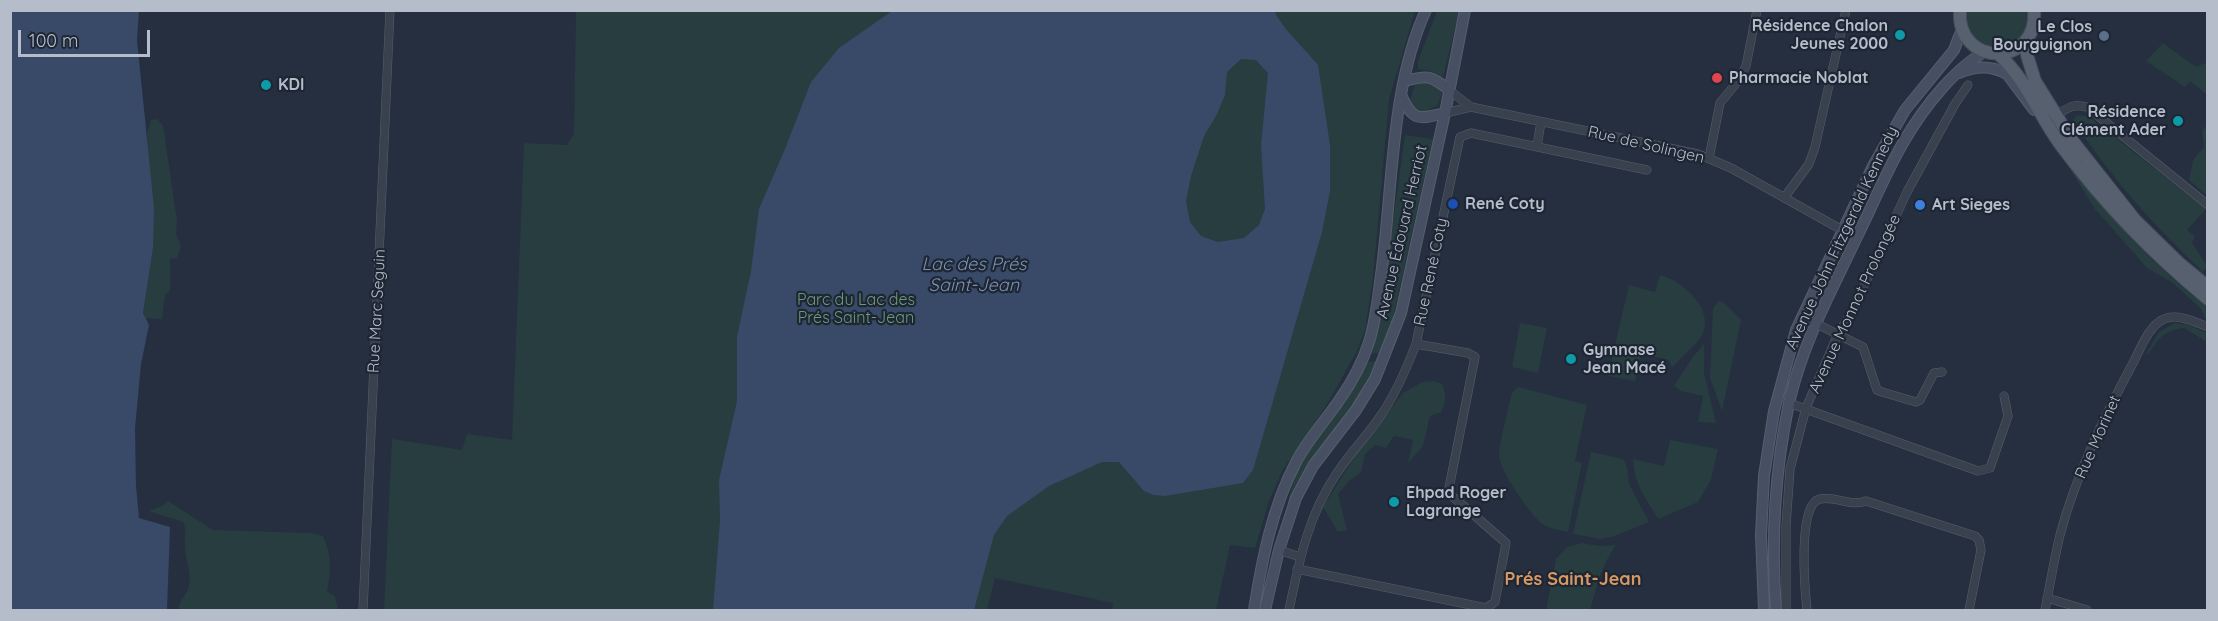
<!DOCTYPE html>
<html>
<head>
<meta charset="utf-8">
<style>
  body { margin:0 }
  #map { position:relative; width:2218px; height:621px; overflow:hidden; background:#252f3f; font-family:Quicksand,sans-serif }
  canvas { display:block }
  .frame { position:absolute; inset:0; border:12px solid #b5bcca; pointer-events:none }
  .scale { position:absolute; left:18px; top:30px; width:132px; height:27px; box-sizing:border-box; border:3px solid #b5bcca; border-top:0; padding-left:8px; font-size:18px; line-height:21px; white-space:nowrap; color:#b5bcca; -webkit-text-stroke:4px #1e2634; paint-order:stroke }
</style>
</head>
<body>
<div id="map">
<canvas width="2218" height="621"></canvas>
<div class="frame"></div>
<div class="scale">100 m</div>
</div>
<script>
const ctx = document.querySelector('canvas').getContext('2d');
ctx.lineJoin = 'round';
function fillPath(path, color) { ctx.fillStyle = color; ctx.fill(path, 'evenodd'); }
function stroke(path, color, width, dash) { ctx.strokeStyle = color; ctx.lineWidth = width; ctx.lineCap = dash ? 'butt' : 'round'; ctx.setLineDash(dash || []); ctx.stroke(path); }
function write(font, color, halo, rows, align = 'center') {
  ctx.font = font + ' Quicksand,sans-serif'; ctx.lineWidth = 4.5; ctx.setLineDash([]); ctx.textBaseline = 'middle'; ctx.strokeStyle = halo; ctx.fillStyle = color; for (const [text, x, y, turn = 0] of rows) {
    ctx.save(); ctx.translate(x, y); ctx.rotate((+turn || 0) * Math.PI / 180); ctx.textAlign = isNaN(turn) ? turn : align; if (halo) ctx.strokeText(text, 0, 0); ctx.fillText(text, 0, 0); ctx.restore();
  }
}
fillPath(new Path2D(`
  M2028,10C2028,17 2029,23 2026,29C2014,55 1973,55 1966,25C1965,20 1966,15 1966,11Z
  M576,11H1415L1389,99L1373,278L1365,330L1357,351L1329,401L1282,471L1268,504L1255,548L1230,545L1216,610H1112L1113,603L995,578L987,610H384L392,439L462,450L467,434L512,440L524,143L567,145L574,134Z
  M1437,11H1459L1443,77L1431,71L1418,69V61Z
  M2163,43L2196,67L2207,62V95L2190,81L2185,87L2146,61Z
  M1425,82L1437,85L1442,94L1437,106L1422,112L1416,110L1410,100L1415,85Z
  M2077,115L2086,116L2093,120L2206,209L2187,230L2195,236L2192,243L2207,266L2203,272C2154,226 2110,177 2073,120Z
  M157,119L163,125L177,221L176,234L181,246L177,258L170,259V290L165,295L162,319L145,318L143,313L153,248L147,133L151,120Z
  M2207,124L2208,191L2205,194L2189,180L2193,160L2204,147L2202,131Z
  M1405,135L1433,139L1389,335L1382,354L1374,353L1366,357L1386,273Z
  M2060,153C2103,210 2151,264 2207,307V321L2201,309L2173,283L2147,268L2095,209Z
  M1660,275C1681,280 1714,308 1703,333C1699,343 1680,358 1672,368L1669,360L1641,354L1635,381L1608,376L1629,285L1655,292Z
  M1719,301L1724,303L1741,320L1722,411L1710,378L1713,308Z
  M1520,323L1547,328L1538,373L1512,367Z
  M2175,323L2188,325L2207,333V342L2184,328C2163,331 2159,338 2148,355L2147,352L2159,332Z
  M1704,344V373L1716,423L1698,422L1703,396L1681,391L1674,386L1692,358Z
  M1376,361H1379L1373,377L1307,468L1287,505L1297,467L1362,362Z
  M1433,381L1442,384C1447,395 1446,401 1441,412L1430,416L1423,446L1408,463L1413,440L1394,436L1386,448L1375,445L1365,454L1361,472L1349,481L1338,494L1347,530L1338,532L1323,507L1355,456L1403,393L1422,382Z
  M1518,387L1587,405L1575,461L1582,463L1568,532C1559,530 1549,529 1541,523C1529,513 1502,473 1499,457C1498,448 1509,405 1512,393Z
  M1670,440L1718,449L1711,480L1698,502L1658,519C1646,498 1634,485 1633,459L1664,466Z
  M1591,452L1623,459L1627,467L1629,484L1649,522L1612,537L1600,539L1573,534Z
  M168,501L213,530L311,533L323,536C332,555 331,571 327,591L335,596L338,610H178C180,599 184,598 188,589C193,575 185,559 185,546C184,537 187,530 183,522L149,511L162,506Z
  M1582,543L1599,546L1616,545C1599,570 1598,584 1590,610H1546L1556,559L1567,547Z`), '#273d40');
fillPath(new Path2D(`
  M10,11H139L137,40L154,208L153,248L143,313L149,325L141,364L135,428L136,486L139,518L170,527L167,610H11Z
  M892,11H1275L1276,15L1285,28L1318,65L1330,145V191L1322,232L1253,470L1243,483L1165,496L1154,495L1144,491L1119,462H1102L1049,486L1007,516L994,535L974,610H713L720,520L719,480L737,401V337L751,271L759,209L785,149L811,82L839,48ZM1241,59L1256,60L1268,73L1261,145L1265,209L1259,225L1244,238L1218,242L1201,236L1190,222L1186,201L1191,176L1204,136L1216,116L1225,95L1227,72Z`), '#384a67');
const street = new Path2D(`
  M1449,90L1471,107
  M1445,113L1471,107L1698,154L1731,168L1842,230
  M2055,116C2067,108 2073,103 2087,107L2208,205
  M1537,146L1541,122
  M1709,158L1720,103L1738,81L1746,66L1757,10
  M1784,198L1809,164L1815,147L1846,10
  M1799,323L1811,321L1863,347L1877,390L1882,392L1916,402L1920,400L1934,373L1942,372
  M1789,403L1978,471L1990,468L2008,416L2004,396
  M1279,550L1300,557
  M1297,569L1486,608L1495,602L1506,543L1452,496L1449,488L1475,357L1468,353L1416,344
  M2047,598L2087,610
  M363,610L390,10
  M1289,610C1299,562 1308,515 1337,473C1349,454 1366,437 1379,418C1395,396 1406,370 1416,344L1460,137L1471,133L1647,170
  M1786,610V526L1790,469L1806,408L1838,334L1853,310L1907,192L1955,104L1968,85
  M1807,610C1805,591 1797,503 1820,499C1836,496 1850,507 1866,501L1975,536L1979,540L1981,550L1969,610
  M2045,610C2050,585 2054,560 2060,535C2076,475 2104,417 2133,363C2140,350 2149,325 2164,319C2177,313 2195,322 2208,327`);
const secondary = new Path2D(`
  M1959,73C1976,66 1990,65 2007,74L2034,110
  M1405,81C1427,75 1431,75 1449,90
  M1402,97C1413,122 1420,119 1445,113
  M1254,610C1262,560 1272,508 1296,462C1308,439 1326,420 1340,399C1352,382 1363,361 1369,342C1376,320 1378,297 1381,275C1393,190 1390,88 1426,10
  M1265,610L1279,550L1296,498L1313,466L1356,410L1375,379L1401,313L1445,113L1465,10
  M1764,610L1761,535L1764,476L1774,411L1796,330L1873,166L1905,110L1954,50L1962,29
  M1776,610C1771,542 1775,470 1789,403C1803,342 1830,294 1856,239C1884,182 1900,135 1944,86C1956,73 1969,60 1985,52`);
const primary = new Path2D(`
  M1960,10C1956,68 2039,68 2034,10
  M2028,38L2027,55L2035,81L2071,139L2135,220L2179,263L2208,287
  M1998,54C2026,78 2038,114 2060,144C2103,202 2152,253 2208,299`);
stroke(street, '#575f6d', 9);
stroke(secondary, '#575f6d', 12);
stroke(primary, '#424a58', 14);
stroke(street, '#39414f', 8);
stroke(secondary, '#475062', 10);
stroke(primary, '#57606f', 12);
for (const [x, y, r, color] of [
  [1900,35,6,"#0f9aa8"],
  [2104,36,6,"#5c6f8a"],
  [1717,78,6,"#e0444e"],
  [266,85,6,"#0f9aa8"],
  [2178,121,6,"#0f9aa8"],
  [1453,204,6,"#1a4fb4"],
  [1920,205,6,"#3f7fe0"],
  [1571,359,6,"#0f9aa8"],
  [1394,502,6,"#0f9aa8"]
]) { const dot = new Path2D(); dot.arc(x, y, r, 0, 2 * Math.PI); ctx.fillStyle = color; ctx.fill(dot); stroke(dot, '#1e2634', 2); }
write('bold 16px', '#b5bcca', '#1e2634', [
  ["Résidence Chalon",1888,26,"right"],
  ["Jeunes 2000",1888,44,"right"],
  ["Le Clos",2092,27,"right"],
  ["Bourguignon",2092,45,"right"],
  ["Pharmacie Noblat",1729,78],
  ["KDI",278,85],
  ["Résidence",2166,112,"right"],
  ["Clément Ader",2166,130,"right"],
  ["René Coty",1465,204],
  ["Art Sieges",1932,205],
  ["Gymnase",1583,350],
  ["Jean Macé",1583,368],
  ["Ehpad Roger",1406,493],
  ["Lagrange",1406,511]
], 'left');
write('16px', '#b5bcca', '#1e2634', [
  ["Rue de Solingen",1646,145,13],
  ["Avenue Édouard Herriot",1402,232,-77],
  ["Avenue John Fitzgerald Kennedy",1842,238,-65],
  ["Rue René Coty",1431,272,-78],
  ["Avenue Monnot Prolongée",1855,304,-65],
  ["Rue Marc Seguin",377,311,-87],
  ["Rue Morinet",2098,437,-66]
]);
write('16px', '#6c9b78', '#1e2634', [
  ["Parc du Lac des",856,300],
  ["Prés Saint-Jean",856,318]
]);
write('italic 18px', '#7c91b2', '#1e2634', [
  ["Lac des Prés",974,265],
  ["Saint-Jean",974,286]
]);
write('bold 18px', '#d69964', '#1e2634', [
  ["Prés Saint-Jean",1573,580]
]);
</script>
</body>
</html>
